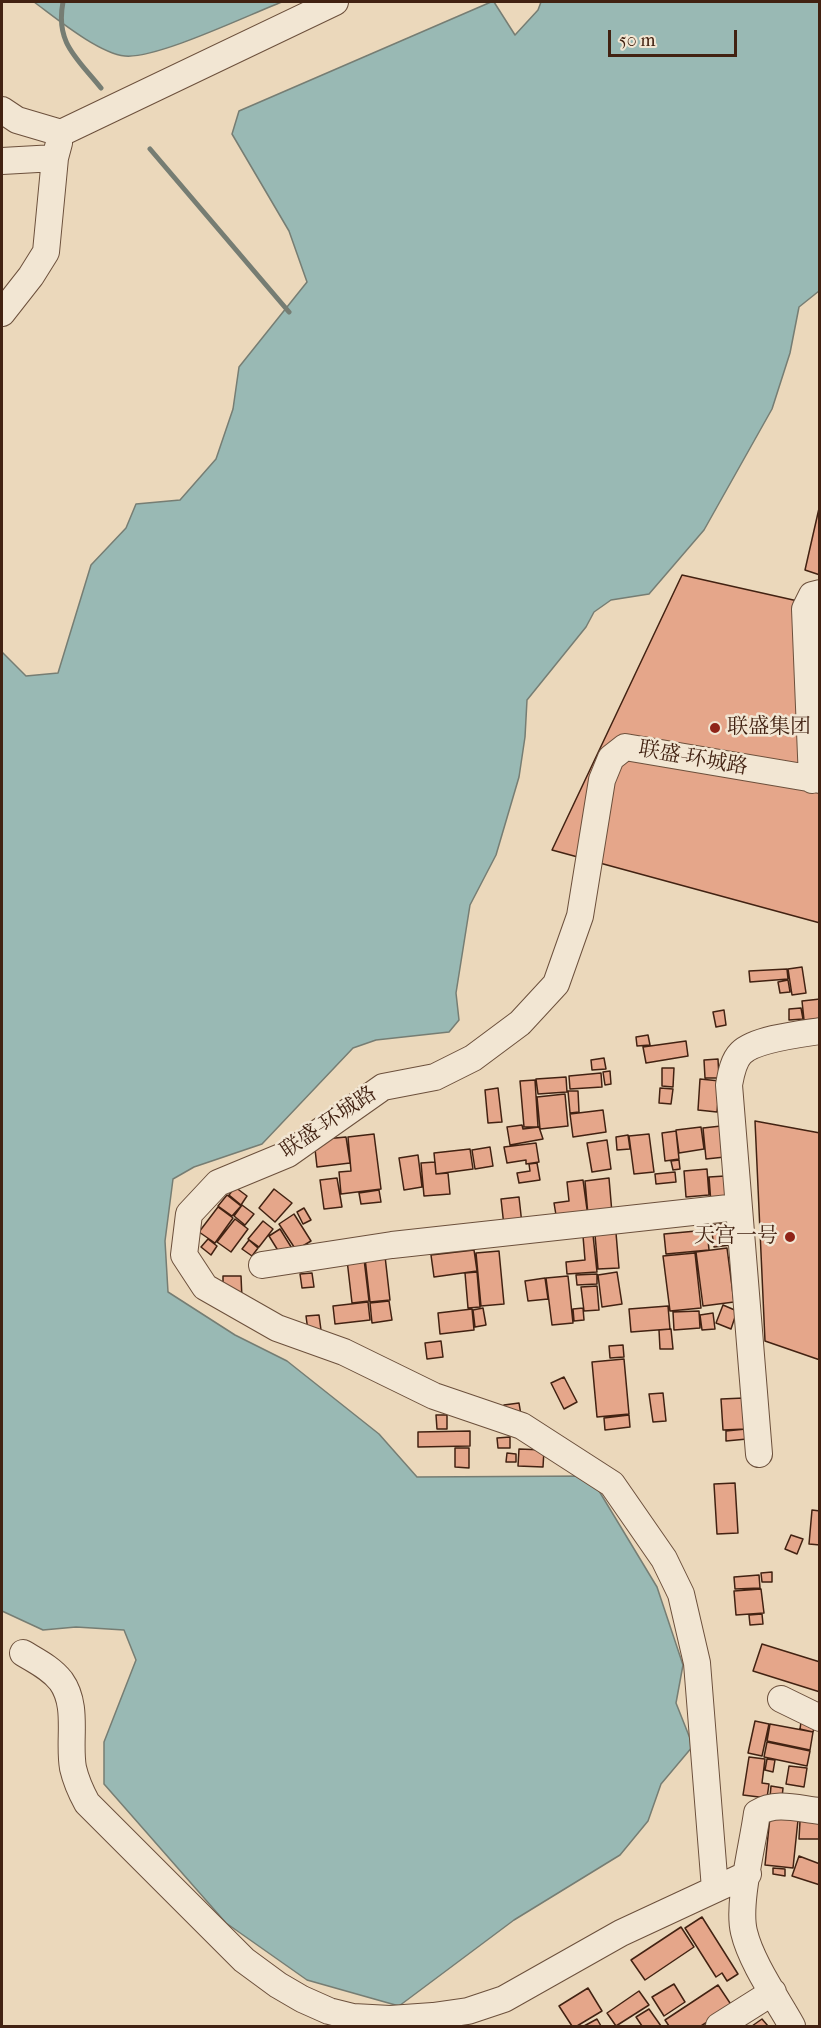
<!DOCTYPE html>
<html>
<head>
<meta charset="utf-8">
<style>
  body { margin:0 }
  #map { position:relative; width:821px; height:2028px; overflow:hidden; background:#ebd8bb; font-family:"IM FELL French Canon",serif }
  canvas { display:block }
  .frame { position:absolute; inset:0; border:3px solid #422212; pointer-events:none }
  .scale { position:absolute; left:608px; top:30px; width:129px; height:27px; box-sizing:border-box; border:3px solid #422212; border-top:0; padding-left:8px; font-size:18px; line-height:21px; white-space:nowrap; color:#422212; -webkit-text-stroke:4px #f2e6d3; paint-order:stroke }
</style>
</head>
<body>
<div id="map">
<canvas width="821" height="2028"></canvas>
<div class="frame"></div>
<div class="scale">50 m</div>
</div>
<script>
const ctx = document.querySelector('canvas').getContext('2d');
ctx.lineJoin = 'round';
function fillPath(path, color) { ctx.fillStyle = color; ctx.fill(path, 'evenodd'); }
function stroke(path, color, width, dash) { ctx.strokeStyle = color; ctx.lineWidth = width; ctx.lineCap = dash ? 'butt' : 'round'; ctx.setLineDash(dash || []); ctx.stroke(path); }
function write(font, color, halo, rows, align = 'center') {
  ctx.font = font + ' "IM FELL French Canon","Noto Serif SC",serif'; ctx.lineWidth = 5; ctx.setLineDash([]); ctx.textBaseline = 'middle'; ctx.strokeStyle = halo; ctx.fillStyle = color; for (const [text, x, y, turn = 0] of rows) {
    ctx.save(); ctx.translate(x, y); ctx.rotate((+turn || 0) * Math.PI / 180); ctx.textAlign = isNaN(turn) ? turn : align; if (halo) ctx.strokeText(text, 0, 0); ctx.fillText(text, 0, 0); ctx.restore();
  }
}
const water = new Path2D(`
  M34,2H282C248,15 157,59 125,56C98,53 56,18 34,2Z
  M491,2H494L515,35L538,10L541,2H819V291L799,307L790,353L772,409L704,530L649,594L611,600L594,612L586,627L527,700L525,737L519,777L496,855L470,905L456,993L459,1020L449,1032L376,1040L353,1048L262,1144L194,1167L173,1179L165,1241L168,1292L235,1335L287,1361L379,1434L417,1477L590,1476L657,1587L683,1665L676,1703L693,1746L661,1784L648,1821L620,1855L514,1920L399,2006L307,1980L226,1923L104,1784V1742L136,1660L124,1630L76,1627L43,1630L2,1611V652L26,676L58,673L91,565L126,528L136,504L180,500L216,459L233,409L239,367L307,282L289,231L232,134L239,111Z`);
fillPath(water, '#99b9b4');
stroke(water, '#767d73', 1.5);
stroke(new Path2D(`
  M63,2C55,43 77,58 101,88
  M150,149L289,312`), '#767d73', 5);
const building = new Path2D(`
  M820,504V575L805,570Z
  M682,575L820,606V923L552,850Z
  M802,967L806,993L792,995L788,969Z
  M787,969L788,979L750,982L749,971Z
  M788,980L790,992L780,993L778,982Z
  M820,999V1019L804,1020L802,1001Z
  M801,1008L803,1019L789,1020V1009Z
  M724,1010L726,1025L716,1027L713,1012Z
  M648,1035L650,1045L637,1046L636,1037Z
  M686,1041L688,1056L646,1063L643,1047Z
  M604,1058L606,1069L592,1070L591,1060Z
  M718,1059L719,1078H705L704,1060Z
  M662,1068H674L673,1087L662,1086Z
  M610,1071L611,1084L605,1085L603,1072Z
  M601,1073L602,1087L570,1089L569,1076Z
  M566,1077L567,1092L538,1094L536,1079Z
  M700,1079L720,1081L717,1112L698,1110Z
  M535,1080L538,1127H524L520,1081Z
  M498,1088L502,1122L488,1123L485,1090Z
  M660,1088L673,1089L671,1104L659,1103Z
  M568,1091H578L579,1112L570,1113Z
  M565,1094L568,1126L540,1129L537,1097Z
  M603,1110L606,1132L573,1137L570,1114Z
  M755,1121L820,1133V1360L765,1341Z
  M522,1125L523,1129L539,1127L543,1139L510,1145L507,1127Z
  M721,1126L725,1157L706,1159L703,1128Z
  M701,1127L704,1149L679,1153L676,1130Z
  M676,1131L679,1159L665,1161L662,1133Z
  M374,1134L381,1189L341,1194L339,1172L351,1171L348,1137Z
  M649,1134L654,1172L634,1174L629,1136Z
  M628,1135L630,1149L617,1150L616,1137Z
  M346,1137L350,1163L317,1167L314,1140Z
  M607,1140L611,1169L592,1172L587,1143Z
  M536,1143L539,1162L526,1164V1160L507,1163L504,1147Z
  M490,1147L493,1166L475,1169L472,1150Z
  M470,1149L473,1169L436,1174L434,1153Z
  M418,1155L422,1187L404,1190L399,1158Z
  M679,1160L680,1169L673,1170L671,1161Z
  M435,1162L436,1174L448,1173L450,1194L424,1196L421,1163Z
  M537,1163L540,1180L519,1183L517,1173L530,1171L529,1164Z
  M707,1169L709,1195L686,1197L684,1171Z
  M675,1172L676,1182L656,1184L655,1174Z
  M725,1176L727,1203H711L709,1177Z
  M337,1178L342,1207L324,1209L320,1180Z
  M609,1178L612,1213L588,1215L585,1181Z
  M583,1180L588,1217L557,1221L554,1203L569,1201L567,1182Z
  M235,1187L247,1196L241,1205L229,1195Z
  M274,1189L292,1203L275,1222L259,1208Z
  M379,1190L381,1202L361,1204L359,1193Z
  M227,1195L241,1206L232,1216L218,1206Z
  M519,1197L522,1224L504,1226L501,1199Z
  M242,1205L254,1214L245,1225L234,1216Z
  M218,1207L233,1218L215,1243L199,1232Z
  M304,1208L311,1220L303,1224L297,1212Z
  M294,1214L311,1241L296,1250L279,1224Z
  M235,1219L248,1229L231,1252L217,1242Z
  M263,1221L273,1229L259,1247L248,1239Z
  M728,1223L731,1245L714,1247L711,1225Z
  M280,1229L293,1250L282,1257L269,1236Z
  M707,1230L709,1250L666,1254L664,1234Z
  M616,1233L619,1268L598,1269L595,1235Z
  M593,1235L597,1272L567,1274L566,1262L585,1260L583,1236Z
  M208,1239L217,1246L211,1255L201,1247Z
  M249,1240L258,1248L252,1256L242,1249Z
  M727,1248L734,1302L703,1306L696,1252Z
  M474,1250L477,1271L434,1277L431,1255Z
  M499,1251L504,1304L481,1306L476,1253Z
  M695,1253L701,1308L670,1311L663,1256Z
  M385,1256L390,1300L370,1302L365,1258Z
  M364,1259L369,1301L352,1303L347,1260Z
  M477,1272L480,1307L468,1308L465,1273Z
  M617,1272L622,1304L602,1307L598,1275Z
  M312,1273L314,1287L302,1288L300,1274Z
  M597,1274V1284L577,1285L576,1275Z
  M223,1276H241L242,1299L223,1300Z
  M568,1276L573,1323L552,1325L546,1278Z
  M545,1278L548,1299L528,1301L525,1281Z
  M597,1286L599,1310L584,1311L581,1287Z
  M389,1301L392,1320L372,1323L370,1303Z
  M368,1302L370,1320L335,1324L333,1306Z
  M723,1305L737,1311L731,1329L716,1323Z
  M668,1306L670,1329L631,1332L629,1309Z
  M483,1308L486,1325L475,1327L473,1310Z
  M583,1308L584,1320L574,1321L573,1309Z
  M472,1309L474,1330L440,1334L438,1313Z
  M699,1311L700,1328L674,1330L673,1312Z
  M713,1313L715,1329L702,1330L700,1315Z
  M319,1315L323,1345L310,1346L306,1316Z
  M671,1329L673,1349H660L659,1330Z
  M441,1341L443,1357L427,1359L425,1343Z
  M623,1345L624,1357L610,1358L609,1346Z
  M624,1359L629,1414L597,1417L592,1362Z
  M564,1377L577,1402L564,1409L551,1383Z
  M663,1393L666,1421L653,1422L649,1394Z
  M744,1398L746,1429L723,1430L721,1399Z
  M519,1403L521,1415L506,1417L504,1405Z
  M436,1415H447V1429H437Z
  M629,1415L630,1427L605,1430L604,1418Z
  M746,1429L747,1439L726,1441V1431Z
  M470,1431V1446L418,1447V1432Z
  M510,1437V1448H498L497,1438Z
  M455,1448H469V1468L455,1467Z
  M519,1449L544,1450L543,1467L518,1466Z
  M507,1453L516,1454V1462H506Z
  M735,1483L738,1533L717,1534L714,1484Z
  M812,1510L820,1511V1545L809,1544Z
  M791,1535L803,1539L797,1554L785,1549Z
  M772,1572V1582H762L761,1573Z
  M759,1575L760,1588L735,1589L734,1577Z
  M761,1589L764,1613L736,1615L734,1591Z
  M762,1614L763,1624L750,1625L749,1615Z
  M762,1644L820,1662V1692L753,1671Z
  M755,1721L769,1724L762,1756L748,1753Z
  M801,1722L815,1725L813,1732L800,1729Z
  M770,1724L813,1732L810,1750L767,1741Z
  M767,1742L810,1751L807,1766L764,1757Z
  M749,1757L765,1759L762,1783L769,1784L767,1798L743,1795Z
  M767,1759L775,1760L773,1772L765,1770Z
  M789,1766L807,1768L804,1787L786,1784Z
  M771,1786L783,1788L782,1798L770,1797Z
  M770,1817L798,1820L793,1868L765,1865Z
  M800,1821H820V1839H799Z
  M799,1856L820,1864V1885L792,1876Z
  M773,1868L785,1869V1876L773,1874Z
  M702,1917L738,1974L727,1981L722,1973L716,1977L685,1928Z
  M681,1927L694,1947L645,1980L631,1960Z
  M674,1984L685,2002L664,2016L652,1997Z
  M718,1985L732,2006L701,2026H669L665,2020Z
  M588,1988L602,2011L577,2026H572L559,2006Z
  M639,1991L649,2005L616,2026L607,2013Z
  M649,2009L661,2026H642L636,2017Z
  M597,2019L601,2026H584Z
  M762,2019L768,2026H752Z`);
fillPath(building, '#e5a68a');
stroke(building, '#422212', 1.5);
const minor = new Path2D(`
  M2,110L17,120L61,133L335,2
  M2,161L55,158L59,143
  M2,313L31,276L46,252L55,158
  M812,780L805,609L812,595L820,593
  M262,1265L392,1245L738,1207
  M759,1454L729,1085C731,1074 733,1061 741,1053C755,1039 800,1034 820,1031
  M23,1653C36,1661 51,1668 61,1681C79,1706 68,1740 73,1768C76,1781 81,1792 87,1803L244,1960L278,1985L302,1999L329,2011L353,2017L390,2019L433,2016L468,2011L504,1999L621,1933L748,1874
  M781,1699L820,1718
  M715,1889L697,1663L681,1594L664,1559L612,1484L522,1426L434,1396L344,1352L277,1328L205,1287L184,1255L189,1214L218,1183L288,1154L383,1087L435,1077L473,1058L520,1023L556,984L580,916L602,780L611,758L625,747L820,780
  M719,2026L773,1992
  M792,2026C777,1999 751,1962 744,1932C737,1904 753,1844 757,1813C776,1801 799,1809 820,1811`);
stroke(minor, '#6c503c', 28);
stroke(minor, '#f2e6d3', 26);
for (const [x, y, r, color] of [
  [715,728,6,"#8f2418"],
  [790,1237,6,"#8f2418"]
]) { const dot = new Path2D(); dot.arc(x, y, r, 0, 2 * Math.PI); ctx.fillStyle = color; ctx.fill(dot); stroke(dot, '#f2e6d3', 2); }
write('21px', '#422212', '#f2e6d3', [
  ["联盛集团",727,728],
  ["天宫一号",778,1237,"right"]
], 'left');
write('21px', '#422212', '#f2e6d3', [
  ["联盛-环城路",693,759,10],
  ["联盛-环城路",329,1123,-34]
]);
</script>
</body>
</html>
